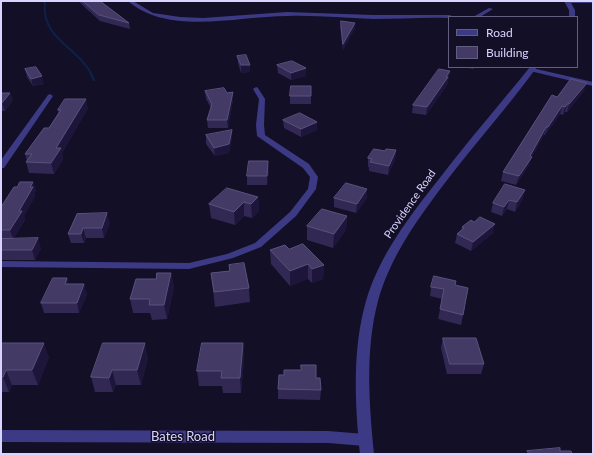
<!DOCTYPE html>
<html>
<head>
<meta charset="utf-8">
<style>
  body { margin:0 }
  #map { position:relative; width:594px; height:455px; overflow:hidden; background:#130f26; font-family:Lato,sans-serif }
  canvas { display:block }
  .frame { position:absolute; inset:0; border:2px solid #d9d4ff; pointer-events:none }
  .legend { position:absolute; left:448px; top:16px; width:130px; height:52px; box-sizing:border-box; background:#130f26; border:1px solid #625e7d; margin:0; padding:5px 7px; list-style:none; font-size:12px; color:#d9d4ff }
  .legend li { display:flex; align-items:center; gap:8px; height:20px }
  .legend b { width:20px; border:1px solid #625e7d }
</style>
</head>
<body>
<div id="map">
<canvas width="594" height="455"></canvas>
<div class="frame"></div>
<ul class="legend">
<li><b style="height:5px;background:#3d3a85"></b>Road</li>
<li><b style="height:11px;background:#433a66"></b>Building</li>
</ul>
</div>
<script>
const ctx = document.querySelector('canvas').getContext('2d');
ctx.lineJoin = 'round';
function stroke(path, color, width, dash) { ctx.strokeStyle = color; ctx.lineWidth = width; ctx.lineCap = dash ? 'butt' : 'round'; ctx.setLineDash(dash || []); ctx.stroke(path); }
function fillPath(path, color) { ctx.fillStyle = color; ctx.fill(path, 'evenodd'); }
function write(font, color, halo, rows, align = 'center') {
  ctx.font = font + ' Lato,sans-serif'; ctx.lineWidth = 3; ctx.setLineDash([]); ctx.textBaseline = 'middle'; ctx.strokeStyle = halo; ctx.fillStyle = color; for (const [text, x, y, turn = 0] of rows) {
    ctx.save(); ctx.translate(x, y); ctx.rotate((+turn || 0) * Math.PI / 180); ctx.textAlign = isNaN(turn) ? turn : align; if (halo) ctx.strokeText(text, 0, 0); ctx.fillText(text, 0, 0); ctx.restore();
  }
}
stroke(new Path2D(`
  M43,1L45,3C41,39 78,47 92,75`), '#0c2248', 2);
stroke(new Path2D(`
  M91,74L94,80`), '#0c2248', 2.5);
fillPath(new Path2D(`
  M128,1H133L153,13L180,17L203,18L287,12L373,15H450L453,17H449V18C424,17 398,19 373,19C344,18 316,15 287,16C238,16 168,36 128,1Z
  M565,1H593V3H565Z
  M489,8L493,9L480,17H473Z
  M532,68L593,82V86L530,71L529,70Z
  M256,87L258,88L265,99L264,125L265,135L309,164L318,177L316,189L296,216L261,247L233,258L189,269L1,267V261L189,263L227,254L255,243L290,212L308,189L310,177L303,168L257,136L256,125L259,99L253,89Z
  M50,94L53,96L4,168H1V160L48,95Z
  M1,430L328,431L365,434L370,436L371,440L370,444L365,446L328,443L1,442Z`), '#3d3a85');
fillPath(new Path2D(`
  M564,1H570L575,10V17H569V10Z
  M530,67H537C507,108 472,147 441,188C415,223 390,258 378,301C365,350 369,403 374,454H360C355,403 352,350 366,301C380,254 409,217 439,179C468,141 500,104 530,67Z`), '#3d3a85');
fillPath(new Path2D(`
  M78,1H100L129,23L130,29L100,21Z
  M341,21L355,23V28L343,50L340,27Z
  M237,56L250,72L241,73L238,63Z
  M277,65L306,68V76L291,80L278,73Z
  M464,67H475L473,69Z
  M25,69L44,84L33,86L27,77Z
  M450,71L447,85L426,115L412,113L413,105Z
  M311,86V104H290V96Z
  M205,91L227,93L233,100L228,128H208L207,120L211,108L206,99Z
  M584,91L567,112H565L563,115L560,114L545,135H544L531,158L529,165L516,185L501,181L503,172L557,97Z
  M1,93H10L13,100L5,111H1Z
  M88,108L62,153L63,159L54,174L29,173L26,162L27,161L25,154L49,128L58,113V110Z
  M283,120L317,122V130L301,137L284,128Z
  M206,135L232,138L229,153L215,156L206,144Z
  M396,150L395,159L388,175L369,171V167H368V158L385,151Z
  M269,170L267,185H247V176Z
  M33,182L36,191L34,194L35,196L24,216L25,220L13,239L41,248L35,260H1V207L17,187Z
  M505,184L523,199L515,212L507,209L502,216L491,212L493,203Z
  M258,197L259,211L252,218L244,216L235,225L211,218L209,204Z
  M334,198H367L356,213L334,207Z
  M77,214L110,223L104,238H86L84,243H71L68,234Z
  M347,216L346,230L333,248L307,240V226Z
  M474,222L493,233L471,251L455,243L457,234L461,230L462,227Z
  M289,249L324,265L323,279L312,283L308,279L290,286L271,264L270,250Z
  M229,265L249,288L250,302L215,307L211,273L229,271Z
  M171,273L174,288L167,319L152,320L150,313H133L130,299L156,279Z
  M67,278L69,284L87,294L79,313H44L41,303Z
  M455,285L463,315L461,325L438,319L442,299L430,296L431,287Z
  M443,338L484,364L481,374H447L441,348Z
  M243,343L244,358L241,393H223L222,386H199L197,371Z
  M1,344L49,357L38,385H12L9,392H1Z
  M148,358L141,385H116L113,392H95L91,377Z
  M316,378L321,390L320,400L278,399V389Z`), '#312854');
fillPath(new Path2D(`
  M355,23V28L343,50V44Z
  M241,65H250V72L241,73Z
  M306,68V76L291,80V73Z
  M450,71L447,85L426,115L427,107Z
  M42,76L44,84L33,86L31,79Z
  M587,83L584,91L567,112L569,104Z
  M233,92V100L228,128L227,120Z
  M10,93L13,100L5,111L2,103Z
  M86,99L88,108L62,153L63,159L54,174L51,163L56,148Z
  M567,104L565,112L563,115L565,107Z
  M562,106L560,114L545,135L548,127Z
  M317,122V130L301,137V129Z
  M546,127L544,135L531,158L529,165L516,185L519,176Z
  M232,130V138L229,153L215,156L214,148Z
  M396,150L395,159L388,175L389,166Z
  M268,161L269,170L267,185V176Z
  M33,182L36,191L34,194L35,196L24,216L25,220L13,239L10,230L19,211Z
  M367,189V198L356,213L357,204Z
  M525,190L523,199L515,212L517,202Z
  M258,197L259,211L252,218L251,204Z
  M509,200L507,209L502,216L504,207Z
  M244,202V216L235,225L234,212Z
  M107,213L110,223L104,238L102,228Z
  M347,216L346,230L333,248L334,234Z
  M495,224L493,233L471,251L473,242Z
  M83,228L86,238L84,243L81,234Z
  M38,238L41,248L35,260L32,250Z
  M308,264V279L290,286V271Z
  M324,265L323,279L312,283V269Z
  M171,273L174,288L167,319L164,305Z
  M67,278L70,288L65,284Z
  M84,284L87,294L79,313L77,303Z
  M44,343L49,357L38,385L32,370Z
  M145,343L148,358L141,385L137,370Z
  M243,343L244,358L241,393L240,378Z
  M6,370L12,385L9,392L3,377Z
  M112,370L116,385L113,392L109,378Z`), '#1d163a');
const building = new Path2D(`
  M83,1H100L129,23L99,15Z
  M341,21L355,23L343,44Z
  M246,55L250,65H241L237,56Z
  M292,61L306,68L291,73L277,65Z
  M36,67L42,76L31,79L25,69Z
  M439,69L450,71L446,77H448L427,107L413,105Z
  M571,79L587,83L569,104H567L565,107L562,106L548,127H546L530,156L532,157L519,176L503,172L552,95L557,97Z
  M291,86H311V96H290Z
  M224,88L227,93L233,92L227,120H207L212,104L205,91Z
  M1,93H10L2,103H1Z
  M65,99H86L56,148H61L51,163L26,162L32,154H25L44,128H49L61,110H58Z
  M300,113L317,122L301,129L283,120Z
  M232,130L229,144L214,148L206,135Z
  M374,149L385,151L386,149L396,150L389,166L370,162L372,159L368,158Z
  M249,161H268L267,176H247Z
  M20,182H33L30,187H33L19,211H22L10,230H1V207L14,187H17Z
  M346,183L367,189L357,204L334,198Z
  M505,184L525,190L517,202L509,200L504,207L493,203Z
  M227,188L258,197L251,204L244,202L234,212L209,204Z
  M322,209L347,216L334,234L307,226Z
  M107,213L102,228H83L81,234H68L77,214Z
  M480,217L495,224L473,242L457,234L464,228L462,227L471,220L474,222Z
  M38,238L32,250H1V239Z
  M303,244L324,265L312,269L308,264L290,271L270,250L285,245L289,249Z
  M244,263L249,288L214,292L211,273L230,271L229,265Z
  M157,273H171L164,305H149L150,299H130L136,279H156Z
  M434,276L456,281L455,285L468,288L463,315L440,309L444,289L431,287Z
  M53,278H67L65,284H84L77,303H41Z
  M443,338H476L484,364H450Z
  M2,343H44L32,370H6L3,377H1V344Z
  M103,343H145L137,370H112L109,378L91,377Z
  M202,343H243L240,378H221L222,371H197Z
  M301,365H316V378H320L321,390L278,389L279,375H284V370H301Z
  M560,448V451H571L572,454H529L527,451Z`);
fillPath(building, '#433a66');
stroke(building, '#5a527e', 1);
write('11px', '#d9d4ff', '#130f26', [
  ["Providence Road",410,204,-55]
]);
write('13px', '#d9d4ff', '#130f26', [
  ["Bates Road",183,437]
]);
</script>
</body>
</html>
